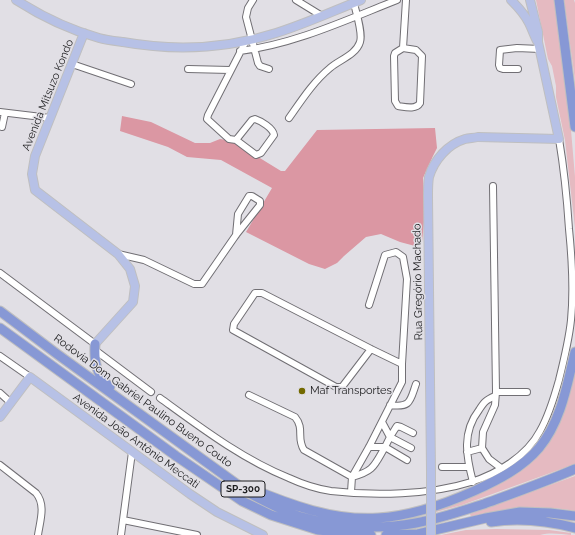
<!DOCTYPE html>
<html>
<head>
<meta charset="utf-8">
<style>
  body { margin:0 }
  canvas { display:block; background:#e1dfe5 }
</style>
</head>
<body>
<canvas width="575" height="535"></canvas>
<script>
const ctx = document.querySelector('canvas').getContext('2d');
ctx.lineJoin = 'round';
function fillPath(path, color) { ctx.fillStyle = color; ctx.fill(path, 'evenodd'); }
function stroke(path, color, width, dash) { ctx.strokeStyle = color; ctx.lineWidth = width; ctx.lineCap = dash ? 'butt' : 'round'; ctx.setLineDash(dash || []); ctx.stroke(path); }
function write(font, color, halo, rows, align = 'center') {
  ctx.font = font + ' Raleway,sans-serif'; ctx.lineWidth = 3; ctx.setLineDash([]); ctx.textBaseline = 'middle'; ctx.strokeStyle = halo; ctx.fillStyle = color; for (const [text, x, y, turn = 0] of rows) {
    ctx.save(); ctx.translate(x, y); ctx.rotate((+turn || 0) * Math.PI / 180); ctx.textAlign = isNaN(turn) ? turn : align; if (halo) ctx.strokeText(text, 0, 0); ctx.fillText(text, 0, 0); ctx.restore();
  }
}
fillPath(new Path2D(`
  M536,0H555L567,83L575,177V228L565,140L556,97V86L552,66L548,59Z
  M564,0H574L575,3V80Z
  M574,373H575V464L462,505L436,512V509L539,452Z
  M575,476V511C540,504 505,509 471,517L470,514Z
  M496,529L549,530L571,533V535C560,534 551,532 540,535H441L466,530Z`), '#e5bac1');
fillPath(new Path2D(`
  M122,116L151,122L195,143H210L220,139L232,141L281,171H285L317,130L435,128L437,148L433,156L423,178L425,212L422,242L415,246L400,242L381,234L366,237L344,256L337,263L325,269L309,264L246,232L272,188L221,160L187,157L168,147L120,131Z`), '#db97a3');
const minor = new Path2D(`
  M253,0L248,8L246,17L258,63L260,66L269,69
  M296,0L322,16
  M403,48L416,50L422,56L420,103C416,110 405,107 398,106L395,101L394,56L395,53Z
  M403,48L406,0
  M240,51C295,44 346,20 397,0
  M72,64L131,84
  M188,69L230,70
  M518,69H503L500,68L499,65L500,50L517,48L540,49
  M0,112L50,118
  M289,118C301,101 313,82 330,68C339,60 356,55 360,42C363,33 356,13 354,3
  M2,127L5,113
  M236,140L252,120L255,119C261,121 273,128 274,135L261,153L256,155L236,140L229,139L207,119L208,115L246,41
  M493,186L496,392L495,405L483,432L482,448L489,459L501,468
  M118,254L144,260L194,284H202L236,235L260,205V201L252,196H249L238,214L236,235
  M0,273L95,344
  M369,305L385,255L396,252L403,257L407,279L402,364
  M95,350L151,392
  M0,356L30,377
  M496,392H527
  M0,393L11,403
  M249,395L295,417C305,429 296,438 304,450L352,477L351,492
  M160,398C200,427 242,459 289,478C302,484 317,489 331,491C374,496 430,495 471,482C497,474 527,456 540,431C549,415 554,398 559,380C564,360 569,340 571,320C574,289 572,259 569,229C567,198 564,169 559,139
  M390,405C411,408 410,401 416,384
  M369,447H385L390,437L382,422
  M411,448L390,437L395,429L397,426L401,427L413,433
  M467,452L482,448
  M0,465L36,493C46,505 40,521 38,535
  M442,467H469
  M352,477L369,447L402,382V364L371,349L262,293H255L234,324L233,330L336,387H342L371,349
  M352,477C374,471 374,466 385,447L407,460
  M473,482C466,456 462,432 479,410C484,402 486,400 495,396
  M123,520L197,535
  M121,535L132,452`);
const major = new Path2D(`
  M16,0C41,16 70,30 99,38C106,40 115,41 123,42C174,51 226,49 276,33C305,24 333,11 361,0
  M511,0C518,7 525,15 529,23C532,29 534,35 537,41
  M84,33L35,156L32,174L35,190L118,254L130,269L135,286L133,302L95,344
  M0,417L30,377L190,494L217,512L263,535
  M431,472L428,196C428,190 428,183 429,177C434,160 448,144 465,139C469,138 474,138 478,137L559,139L538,42V32L530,0`);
const highway = new Path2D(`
  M559,0L575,127
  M0,311L57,354L249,493C265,501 281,510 298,516C336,527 378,530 416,523C439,519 462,511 484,504C514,493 545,482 575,469
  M0,328L176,456L242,501L271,515L318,530L371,535
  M95,344C94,362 96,375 110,387
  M250,488C290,505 334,521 378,518C411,516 445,504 474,491C498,480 522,468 539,448C561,422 567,385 575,352
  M491,522C518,518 548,521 575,528
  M386,535L418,534L486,518L520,512L550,513L575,516`);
stroke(minor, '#716f74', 8);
stroke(major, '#bfbfc0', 10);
stroke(highway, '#bfbfc0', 11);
stroke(minor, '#fff', 6);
stroke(major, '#b7c1e6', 8);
stroke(highway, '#8798d5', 9);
const majorBridge = new Path2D(`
  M431,535V472`);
stroke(majorBridge, '#bfbfc0', 10, []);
stroke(majorBridge, '#b7c1e6', 8);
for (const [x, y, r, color] of [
  [302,391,4,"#736900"]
]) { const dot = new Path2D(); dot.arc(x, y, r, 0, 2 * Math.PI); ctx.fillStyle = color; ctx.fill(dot); stroke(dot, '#e1dfe5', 1.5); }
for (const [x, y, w] of [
  [243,489,44]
]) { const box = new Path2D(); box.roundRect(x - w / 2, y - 8, w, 16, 3); ctx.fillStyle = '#e1dfe5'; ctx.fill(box); stroke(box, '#1c1c1e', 1); }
write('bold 10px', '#1c1c1e', null, [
  ["SP-300",243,489]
]);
write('11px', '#1c1c1e', '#e1dfe5', [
  ["Avenida Mitsuzo Kondo",48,95,-68],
  ["Rua Gregório Machado",418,282,-91],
  ["Rodovia Dom Gabriel Paulino Bueno Couto",143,401,36],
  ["Avenida João Antônio Meccati",136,441,36]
]);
write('11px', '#1c1c1e', '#e1dfe5', [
  ["Maf Transportes",310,391]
], 'left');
</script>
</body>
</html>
